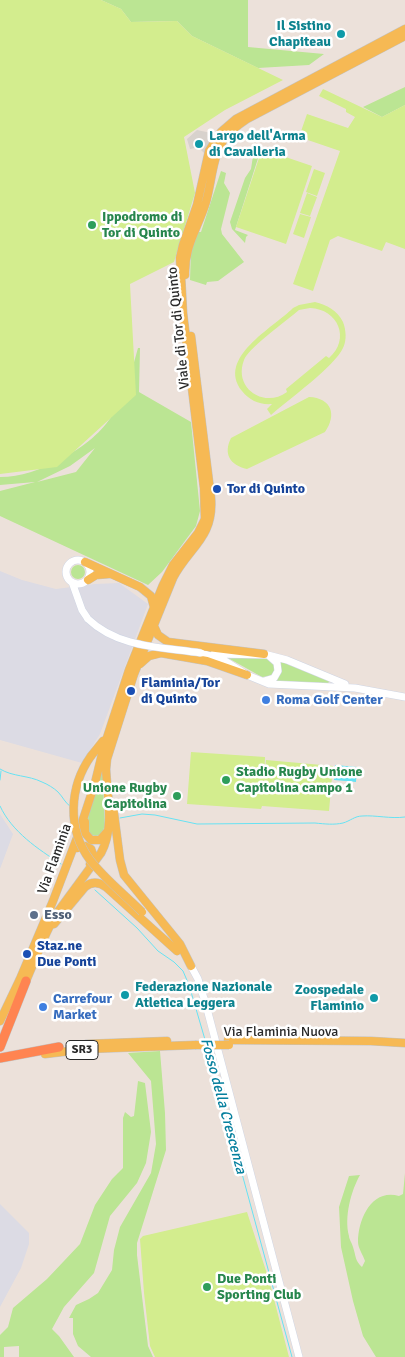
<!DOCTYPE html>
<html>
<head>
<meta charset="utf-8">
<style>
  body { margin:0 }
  canvas { display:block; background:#ece1da }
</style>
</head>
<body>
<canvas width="405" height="1357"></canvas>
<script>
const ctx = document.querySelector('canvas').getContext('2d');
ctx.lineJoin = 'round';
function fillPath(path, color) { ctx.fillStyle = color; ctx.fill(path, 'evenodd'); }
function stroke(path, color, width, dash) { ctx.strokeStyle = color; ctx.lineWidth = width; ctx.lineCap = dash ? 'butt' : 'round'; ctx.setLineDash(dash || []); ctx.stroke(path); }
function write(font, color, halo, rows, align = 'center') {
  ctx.font = font + ' Signika,sans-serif'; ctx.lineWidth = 5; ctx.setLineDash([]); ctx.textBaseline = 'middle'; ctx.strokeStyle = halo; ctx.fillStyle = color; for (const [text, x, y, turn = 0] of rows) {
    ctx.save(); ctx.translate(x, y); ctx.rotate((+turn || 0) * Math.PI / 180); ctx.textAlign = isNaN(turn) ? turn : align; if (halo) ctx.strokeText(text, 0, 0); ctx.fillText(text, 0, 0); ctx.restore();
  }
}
fillPath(new Path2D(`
  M0,571L22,580L56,589L95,584L119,583L148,604L100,734L82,763L0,740Z
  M0,814L13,834L0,869Z
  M0,1204L29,1233V1244L21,1268L0,1307Z`), '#dcdbe4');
fillPath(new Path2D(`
  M101,0H248V47L324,54L309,65L258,68L192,36L177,21L131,22L121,9Z
  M405,87V105L382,117L363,107Z
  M257,148L261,149L235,230L248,235L246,237L245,243L232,229L230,222L245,178L251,169L253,156L250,150L255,152Z
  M221,171L226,173L224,183L230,193L221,229L222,234L244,262L218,281L207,282L206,285L190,280L191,250L197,232H201Z
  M138,348H140L139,392L191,422L200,511L196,526L162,572L148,585L0,516V491L35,482L0,485V477C21,477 40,470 59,460C113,432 123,403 138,348ZM95,448L76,472L37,482L70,466Z
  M71 572a7 7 0 1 1 14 0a7 7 0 1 1-14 0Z
  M228,658H267L275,666V672L272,676L262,677Z
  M276,659L330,681L328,683L273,682Z
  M102,767L105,825C102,836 97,839 88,833C86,810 95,789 102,767Z
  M160,1051L165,1113L166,1150L137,1243V1255L148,1346L153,1357H91L78,1346L73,1334V1318H69L76,1305L89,1299L98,1293L112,1270L114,1250L120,1227L151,1173L156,1144L151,1081L128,1053Z
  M138,1081L145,1083L151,1132L146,1163L137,1183L110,1216L94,1273L64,1307L52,1329L59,1336L74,1357H19V1346L4,1347V1357H0V1335L8,1327L13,1308L47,1279L80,1244L95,1205L112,1179L123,1168V1118L125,1112L131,1117L134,1116Z
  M405,1173V1357H376L363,1336L353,1301L341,1247L339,1207L349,1176L360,1175C351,1191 344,1217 349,1236C349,1239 352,1243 353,1247C356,1256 355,1261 362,1267L365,1261C363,1255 358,1248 358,1242C358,1219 372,1188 399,1196L403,1194Z`), '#bbe593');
fillPath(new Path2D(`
  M0,0H101L121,9L131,22L177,21L192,36L283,80L225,110L184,137L195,193L174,262L130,284L136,395L57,467L0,474Z
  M323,89L382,117L405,105V249L386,242L382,251L338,236L330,240L313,291L293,284L340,151L299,137L307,114L348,128L355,117L346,112V109L319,96Z
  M262,149L312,166L286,244L236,227Z
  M314,169L325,173L317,196L306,192Z
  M307,193L317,197L310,216L300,213Z
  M300,214L311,217L304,238L293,234Z
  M315,302C327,305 337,310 343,322C346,330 347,340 343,348C335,366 288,400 271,415L267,409L272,404C260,405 250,401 242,391C216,358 273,328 293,308L299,305ZM310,308C338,309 351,339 329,358L326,356L286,389L287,392C264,409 233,388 244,360C248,349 282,324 293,315L299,310Z
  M309,397C332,398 337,415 325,432L247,469C230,465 223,454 231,438Z
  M191,752L265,757L264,783L266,760L333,766L329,811L262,806L261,809L187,804Z
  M247,1212L269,1280L289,1357H155L150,1346L144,1293L140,1239L143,1236Z`), '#d3ed8e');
fillPath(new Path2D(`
  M197,130L211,133L214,138L205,154L201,150L195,148L190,149L187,139Z`), '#d8d2cd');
fillPath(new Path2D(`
  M335,765L357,767L356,782L334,780Z`), '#67e2f3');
stroke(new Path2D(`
  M0,769C13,777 28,775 42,782C47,784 54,788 58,792C63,797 65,803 71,807
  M0,780L1,771
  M0,806C12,832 38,849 61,864
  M120,818L142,814L155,815L197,824L315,823C325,824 334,825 343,823C350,821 355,816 362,816C376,815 390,819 405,817
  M95,890L137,928L158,951L174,962L183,971L189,985L206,1043
  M208,1049L292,1357`), '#67e2f3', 1);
const secondary = new Path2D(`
  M66 572a12 12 0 1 1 24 0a12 12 0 1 1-24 0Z
  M72,582L82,610L88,619
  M201,653L222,659L247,675L269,684L355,688L405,697
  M214,654L268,655L287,660L345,684
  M264,681L274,678L278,671L277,663L268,655
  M191,966L198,979L206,1005L299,1357`);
const primary = new Path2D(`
  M185,275C184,246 198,228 206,202C212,181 212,158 224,139C230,131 238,125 247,119L405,36
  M85,562L140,587L151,596L154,607
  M88,580L96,575L109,574
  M153,624L158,635L168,642L264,654
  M140,664L149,656L161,653L207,661L247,675
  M91,756L103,741
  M113,806L120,860L124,875L180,944L191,966
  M85,822V833L91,840H100L107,832
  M77,848L85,846L91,849L93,855L90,864
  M54,924L85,887C92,881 99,882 106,887L177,951
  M26,981L44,938L54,917L101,853C115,827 107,796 106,769L107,759L134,674L173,578C189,547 214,538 211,498L191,336
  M0,1021L20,979L53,901L77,838L95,783L103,750L129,670L163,585L173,565L198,533L205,519L204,488L183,313L180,258L183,245L197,205L209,151L221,132L236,119L405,29
  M228,1040L371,1041L405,1043
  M86,1044L167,1041
  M45,1054L87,1049L195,1045`);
const highway = new Path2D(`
  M0,1047L26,981
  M0,1058L59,1047`);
stroke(secondary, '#cfd5e3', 8);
stroke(primary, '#c3c3c3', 9);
stroke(highway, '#c3c3c3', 10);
stroke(secondary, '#fff', 7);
stroke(primary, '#f6b954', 8);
stroke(highway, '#ff8451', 9);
const secondaryBridge = new Path2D(`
  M88,619C118,648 162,647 201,653`);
const primaryBridge = new Path2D(`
  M91,756C69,787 67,829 90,860C105,879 125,895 142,912
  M195,1045H229`);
stroke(secondaryBridge, '#cfd5e3', 8, []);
stroke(primaryBridge, '#c3c3c3', 9, []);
stroke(secondaryBridge, '#fff', 7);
stroke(primaryBridge, '#f6b954', 8);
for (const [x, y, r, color] of [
  [341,34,5,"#0f9aa8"],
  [199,144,5,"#0f9aa8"],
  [92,225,5,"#2e9e5b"],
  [217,489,5,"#1a4fb4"],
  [131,691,5,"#1a4fb4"],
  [266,700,5,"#3f7fe0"],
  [226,780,5,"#2e9e5b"],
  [177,796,5,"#2e9e5b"],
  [34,915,5,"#5c6f8a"],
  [27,954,5,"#1a4fb4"],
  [125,995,5,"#0f9aa8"],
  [374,998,5,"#0f9aa8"],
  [43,1007,5,"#3f7fe0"],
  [207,1287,5,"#2e9e5b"]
]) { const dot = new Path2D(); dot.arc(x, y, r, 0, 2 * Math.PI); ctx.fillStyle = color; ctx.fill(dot); stroke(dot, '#fff', 2); }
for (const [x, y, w] of [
  [82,1050,32]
]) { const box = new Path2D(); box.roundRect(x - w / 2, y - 9.5, w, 19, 4); ctx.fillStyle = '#fff'; ctx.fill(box); stroke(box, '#292929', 1); }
write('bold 12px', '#292929', null, [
  ["SR3",82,1050]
]);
write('bold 14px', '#0d838f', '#fff', [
  ["Il Sistino",331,26],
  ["Chapiteau",331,42],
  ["Largo dell'Arma",209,136,"left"],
  ["di Cavalleria",209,152,"left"],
  ["Federazione Nazionale",135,987,"left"],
  ["Atletica Leggera",135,1003,"left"],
  ["Zoospedale",364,990],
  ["Flaminio",364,1006]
], 'right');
write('bold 14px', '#27864d', '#fff', [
  ["Ippodromo di",102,217],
  ["Tor di Quinto",102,233],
  ["Stadio Rugby Unione",236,772],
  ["Capitolina campo 1",236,788],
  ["Unione Rugby",167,788,"right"],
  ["Capitolina",167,804,"right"],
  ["Due Ponti",217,1279],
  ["Sporting Club",217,1295]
], 'left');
write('14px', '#292929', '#fff', [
  ["Viale di Tor di Quinto",179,328,-96],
  ["Via Flaminia",55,859,-70],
  ["Via Flaminia Nuova",281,1032]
]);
write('bold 14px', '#164399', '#fff', [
  ["Tor di Quinto",227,489],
  ["Flaminia/Tor",141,683],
  ["di Quinto",141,699],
  ["Staz.ne",37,946],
  ["Due Ponti",37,962]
], 'left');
write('bold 14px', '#366cbe', '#fff', [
  ["Roma Golf Center",276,700],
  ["Carrefour",53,999],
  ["Market",53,1015]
], 'left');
write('bold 14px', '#4e5e75', '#fff', [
  ["Esso",44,915]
], 'left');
write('italic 15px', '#07809e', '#fff', [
  ["Fosso della Crescenza",223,1106,75]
]);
</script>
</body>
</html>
